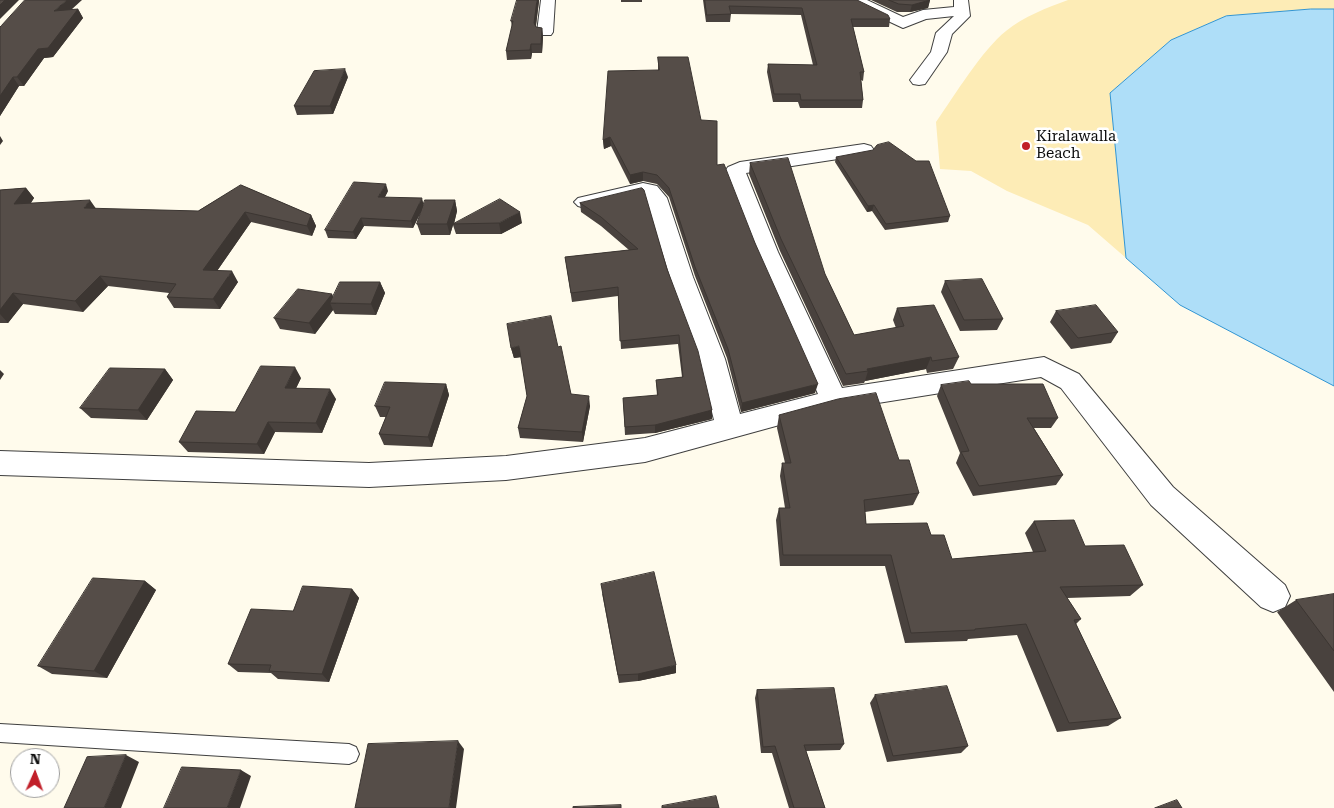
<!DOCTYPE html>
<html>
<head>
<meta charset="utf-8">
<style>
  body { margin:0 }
  #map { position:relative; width:1334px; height:808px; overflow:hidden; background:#fffbec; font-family:"Roboto Serif",serif }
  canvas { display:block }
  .north { position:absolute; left:10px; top:748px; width:50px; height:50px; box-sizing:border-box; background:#fff; border:1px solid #9e9e9e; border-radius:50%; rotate:2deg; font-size:14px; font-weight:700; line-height:20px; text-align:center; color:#0c0c0c }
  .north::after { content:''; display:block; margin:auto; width:18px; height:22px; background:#c11f29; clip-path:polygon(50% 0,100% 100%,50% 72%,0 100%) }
</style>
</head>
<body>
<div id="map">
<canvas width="1334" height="808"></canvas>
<div class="north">N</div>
</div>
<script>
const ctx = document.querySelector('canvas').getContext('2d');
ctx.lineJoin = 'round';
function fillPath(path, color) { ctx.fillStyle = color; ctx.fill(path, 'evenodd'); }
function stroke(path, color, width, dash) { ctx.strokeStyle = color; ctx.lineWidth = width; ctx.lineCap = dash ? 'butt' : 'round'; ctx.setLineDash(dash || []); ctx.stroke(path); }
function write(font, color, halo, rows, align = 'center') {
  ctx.font = font + ' "Roboto Serif",serif'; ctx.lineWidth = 5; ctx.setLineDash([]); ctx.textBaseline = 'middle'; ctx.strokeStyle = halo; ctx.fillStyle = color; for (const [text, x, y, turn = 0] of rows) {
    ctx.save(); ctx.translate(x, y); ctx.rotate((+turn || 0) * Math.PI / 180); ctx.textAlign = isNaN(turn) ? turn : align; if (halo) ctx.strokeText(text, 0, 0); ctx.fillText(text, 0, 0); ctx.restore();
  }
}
fillPath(new Path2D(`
  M1068,0H1334V9H1311L1226,16L1171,40L1110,93L1126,258L1088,225L1007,191L971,171L940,169L936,122C955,95 982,50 1006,31C1024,16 1047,8 1068,0Z`), '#fdecb6');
const water = new Path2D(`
  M1311,9H1334V386L1180,305L1126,258L1110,93L1171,40L1226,16Z`);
fillPath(water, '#aedef8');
stroke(water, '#3295d2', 1);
const service = new Path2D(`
  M0,724L349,744L356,747L359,754L356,761L349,764L0,742Z`);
const minor = new Path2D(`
  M541,0H555L553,32L551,35H539L537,32Z
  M853,0H867L903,17L923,10L954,7V0H968L970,16L952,34L947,52L925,84L919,85L913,84L910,80L931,52L936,33L954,16L926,19L903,28L854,5L852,2Z
  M864,144L871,146L874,150L871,154L746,173L778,252L842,388L1044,357L1079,374L1173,487L1285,585L1290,596L1285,607L1273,612L1261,607L1151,505L1061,388L1041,377L834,410L645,462L506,480L369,487L0,475V451L369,463L506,456L645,438L714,420L699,359L669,277L646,198L643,195L585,208L578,206L574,202L578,198L643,183L657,186L667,198L693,277L725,359L740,414L818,394L756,252L725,171L728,167L740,162Z`);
stroke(service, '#3f3f3f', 2);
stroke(minor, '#3f3f3f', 2);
fillPath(service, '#fff');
fillPath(minor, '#fff');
fillPath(new Path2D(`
  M621,0H642V2H621Z
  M703,0H857L890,19L889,27H853L864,72L863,81L861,80L863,100L862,108H800L798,102H773L767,72L768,64L813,65L801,15L731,14L730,22H706Z
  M871,0H930L928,8L910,12H897Z
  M539,1L536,26V27L542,28L543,37L542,53H532L531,59L507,60L506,51L512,27L511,21Z
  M78,9L83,18L53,57L44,58L24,86H19L0,116V27L71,10Z
  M658,57L701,120L717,165L755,243L815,393L741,412L727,358L695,276L669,197L657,184L643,181L630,184L611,146L604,149L603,140L658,70Z
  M348,77L333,114L297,115L294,106Z
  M836,157L950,216L948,222L885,230L872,211L867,212L835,162Z
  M750,163L825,274L854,335L896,328L893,320L897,308L959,357L953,369L927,373L926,369L865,381L864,383L843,386L780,251L749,174Z
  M241,185L311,215L316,226L312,236L251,222L217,271L238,282L220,309L174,308L167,297L169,293L108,286L83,312L23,304L8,323H0V190L26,188L34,198L31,203L96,209L198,211Z
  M642,188L712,410V419L655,433L625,435L623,398L657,396L656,380L682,377L678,344L621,349L618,296L572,302L565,257L629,250L601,226L581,212L580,203Z
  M388,191L385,197L423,205L455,200L457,211L454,223H522L501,234H456L453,225L450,235H421L417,224L421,211L413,228L364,226L356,239L328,238L325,230Z
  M945,281L1003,319L997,330L960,331L941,292Z
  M380,282L385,293L376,315L335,314L333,310L315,334L280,329L274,318L332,294L333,297Z
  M1056,311L1118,332L1111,343L1071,349L1050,322Z
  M558,347L571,394L590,406L583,442L520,438L518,428L527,396L521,357L514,358L511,348Z
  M165,369L173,380L147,420L91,418L80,408Z
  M301,378L296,388L336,399L322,433L275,432L264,454L188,452L179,442Z
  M446,384L449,395L432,447L384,445L379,434L386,417H380L375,406Z
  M971,384L1058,418L1051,428H1034L1063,475L1056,485L973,496L956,463L960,453L937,396L941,385Z
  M779,415L899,460L919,493L913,505L865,512L866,524L931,535L952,559L1033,552L1025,533L1034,521L1085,546L1143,585L1130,596L1067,598L1081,619L1076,624L1121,718L1108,726L1057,732L1017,635L968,639L967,641L905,643L885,566H780L776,520L779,508H785L780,476L782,463H785L777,428Z
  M145,581L156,590L107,678L52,674L38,666Z
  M352,589L359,598L329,682L278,679L271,673L238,672L228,664L293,611Z
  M602,593L676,673L638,681L619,683Z
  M1334,594V692L1277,612L1296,600Z
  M757,690L844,744L840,750L806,751L825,808H789L772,753H761L755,698Z
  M875,695L968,746L961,753L887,762L870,703Z`), '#49423e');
fillPath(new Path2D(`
  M5,0H19L0,19V5Z
  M67,0H82L60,20L54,11Z
  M537,0H539V1L535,32L534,23Z
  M930,0L928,8L910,12L912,5Z
  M78,9L83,18L53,57L44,58L24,86L17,77L38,49Z
  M542,28L543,37L542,53L541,44Z
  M531,44L532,53L531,59L530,50Z
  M345,69L348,77L333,114L330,106Z
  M13,77L19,86L0,116V96Z
  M0,136L3,141L0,145Z
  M610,137L611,146L604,149L603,140Z
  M643,172V181L630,184V175Z
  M386,184L388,191L381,204L378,197Z
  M26,188L34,198L23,214L14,204Z
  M422,198L424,206L413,228L411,221Z
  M90,200L97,210L84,208Z
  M455,200L457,211L454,224H453V225L450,235L447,224Z
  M874,205L872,211L867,212L868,206Z
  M245,212L251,222L210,281L203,270Z
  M520,212L522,223L501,234L499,223Z
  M311,215L316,226L312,236L307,226Z
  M361,218L364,226L356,239L353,232Z
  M232,271L238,282L220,309L213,299Z
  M100,276L108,286L83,312L75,301Z
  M380,282L385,293L376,315L371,304Z
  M13,293L23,304L8,323L0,314V310Z
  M332,294L336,304L330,303L333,310L315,334L309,323Z
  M519,346L522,357L514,358L511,348Z
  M931,357L926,369L865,381L868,371L867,369Z
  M295,367L301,378L291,399L285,388Z
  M165,369L173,380L147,420L138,410Z
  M0,370L4,374L0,380Z
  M446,384L449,395L432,447L428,437Z
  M818,384L815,393L741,412L742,403Z
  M330,389L336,399L322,433L316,423Z
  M589,396L590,406L583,442L582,432Z
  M712,410V419L655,433V425Z
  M268,422L275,432L264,454L257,444Z
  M145,581L156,590L107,678L94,671Z
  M352,589L359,598L329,682L322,674Z
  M676,665V673L638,681V674Z
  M458,741L464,749L456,808H449Z
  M126,755L139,762L121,808H104Z
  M241,770L251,776L240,808H227Z`), '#3c3632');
const building = new Path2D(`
  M0,0H5L0,5Z
  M25,0H67L54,11L78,9L48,48L38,49L17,77H13L0,96V27L1,26Z
  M517,0H537L534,23L536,27L542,28L541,44H531L530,50L506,51L513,21H511Z
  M705,0H857L888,15L890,19H851L864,72H860L863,100H801L800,94H774L768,64L817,65L802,8L729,6L731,14L707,15Z
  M889,0H930L912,5L899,4Z
  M658,57H688L701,120L717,121V165L724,164L755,243L818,384L742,403L728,349L695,267L669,188L657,175L643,172L630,175L610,137L603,140L608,71L659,70Z
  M345,69L330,106H294L314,71Z
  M889,142L916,161H929L950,216L886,224L874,205L868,206L836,157L873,150L877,145Z
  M788,158L825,274L854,335L904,326L897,308L934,305L959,357L932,361L931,357L867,369L868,371L846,374L781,239L750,163Z
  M354,182L386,184L378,197L422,198L411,221L361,218L353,232L325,230Z
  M241,185L311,215L307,226L245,212L203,270L232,271L213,299L167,297L176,284L100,276L75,301L13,293L0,310V190L26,188L14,204L90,200L84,208L198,211Z
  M642,188L644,190L667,269L698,351L712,410L655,425L625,427L623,398L658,395L656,380L683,377L679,335L620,341L618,287L571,293L565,257L638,249L601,217L580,203Z
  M500,199L520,212L499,223L453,224Z
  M425,200H455L447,224H417Z
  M982,279L1003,319L964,320L945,281Z
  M340,282H380L371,304L330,303Z
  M298,289L332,294L309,323L274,318Z
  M1096,305L1118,332L1078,338L1056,311Z
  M551,316L558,347L561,346L571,394L589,396L582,432L518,428L527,396L519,346L511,348L507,324Z
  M261,366L295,367L285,388L330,389L316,423L268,422L257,444L179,442L196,411L235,412Z
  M110,368L165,369L138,410L80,408Z
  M969,381L971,384H1043L1058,418H1027L1063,475L979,486L961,452L969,451L941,385Z
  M385,382L446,384L428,437L379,434L390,407L375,406Z
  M876,393L899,460H909L919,493L864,500L866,524L927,523L931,535H944L952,559L1046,551L1034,521L1074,520L1085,546L1124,545L1143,585L1060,587L1081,619L1074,620L1121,718L1069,723L1026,624L975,629V630L911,633L891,555H783L779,508H790L782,463H791L779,415L838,399Z
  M654,572L676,665L638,674L618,675L601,584Z
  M93,578L145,581L94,671L38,666Z
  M303,586L352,589L322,674L269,671L271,665L228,664L251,609L293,611Z
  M1334,594V651L1296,600Z
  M947,686L968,746L893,756L875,695Z
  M834,688L844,744L804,745L825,808H794L775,746L763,747L757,690Z
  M458,741L449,808H355L368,744Z
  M126,755L104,808H64L87,757Z
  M182,767L241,770L227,808H164Z
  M716,796L719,808H662V806Z
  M1177,800L1182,808H1155Z
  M621,805V808H573V807Z`);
fillPath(building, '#554d48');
stroke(building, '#3c3632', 1);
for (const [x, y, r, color] of [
  [1026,146,5,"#c11f29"]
]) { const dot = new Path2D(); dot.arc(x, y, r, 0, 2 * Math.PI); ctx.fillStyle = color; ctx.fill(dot); stroke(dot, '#fff', 2); }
write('15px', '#0c0c0c', '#fff', [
  ["Kiralawalla",1036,137],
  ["Beach",1036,154]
], 'left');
</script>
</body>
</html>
